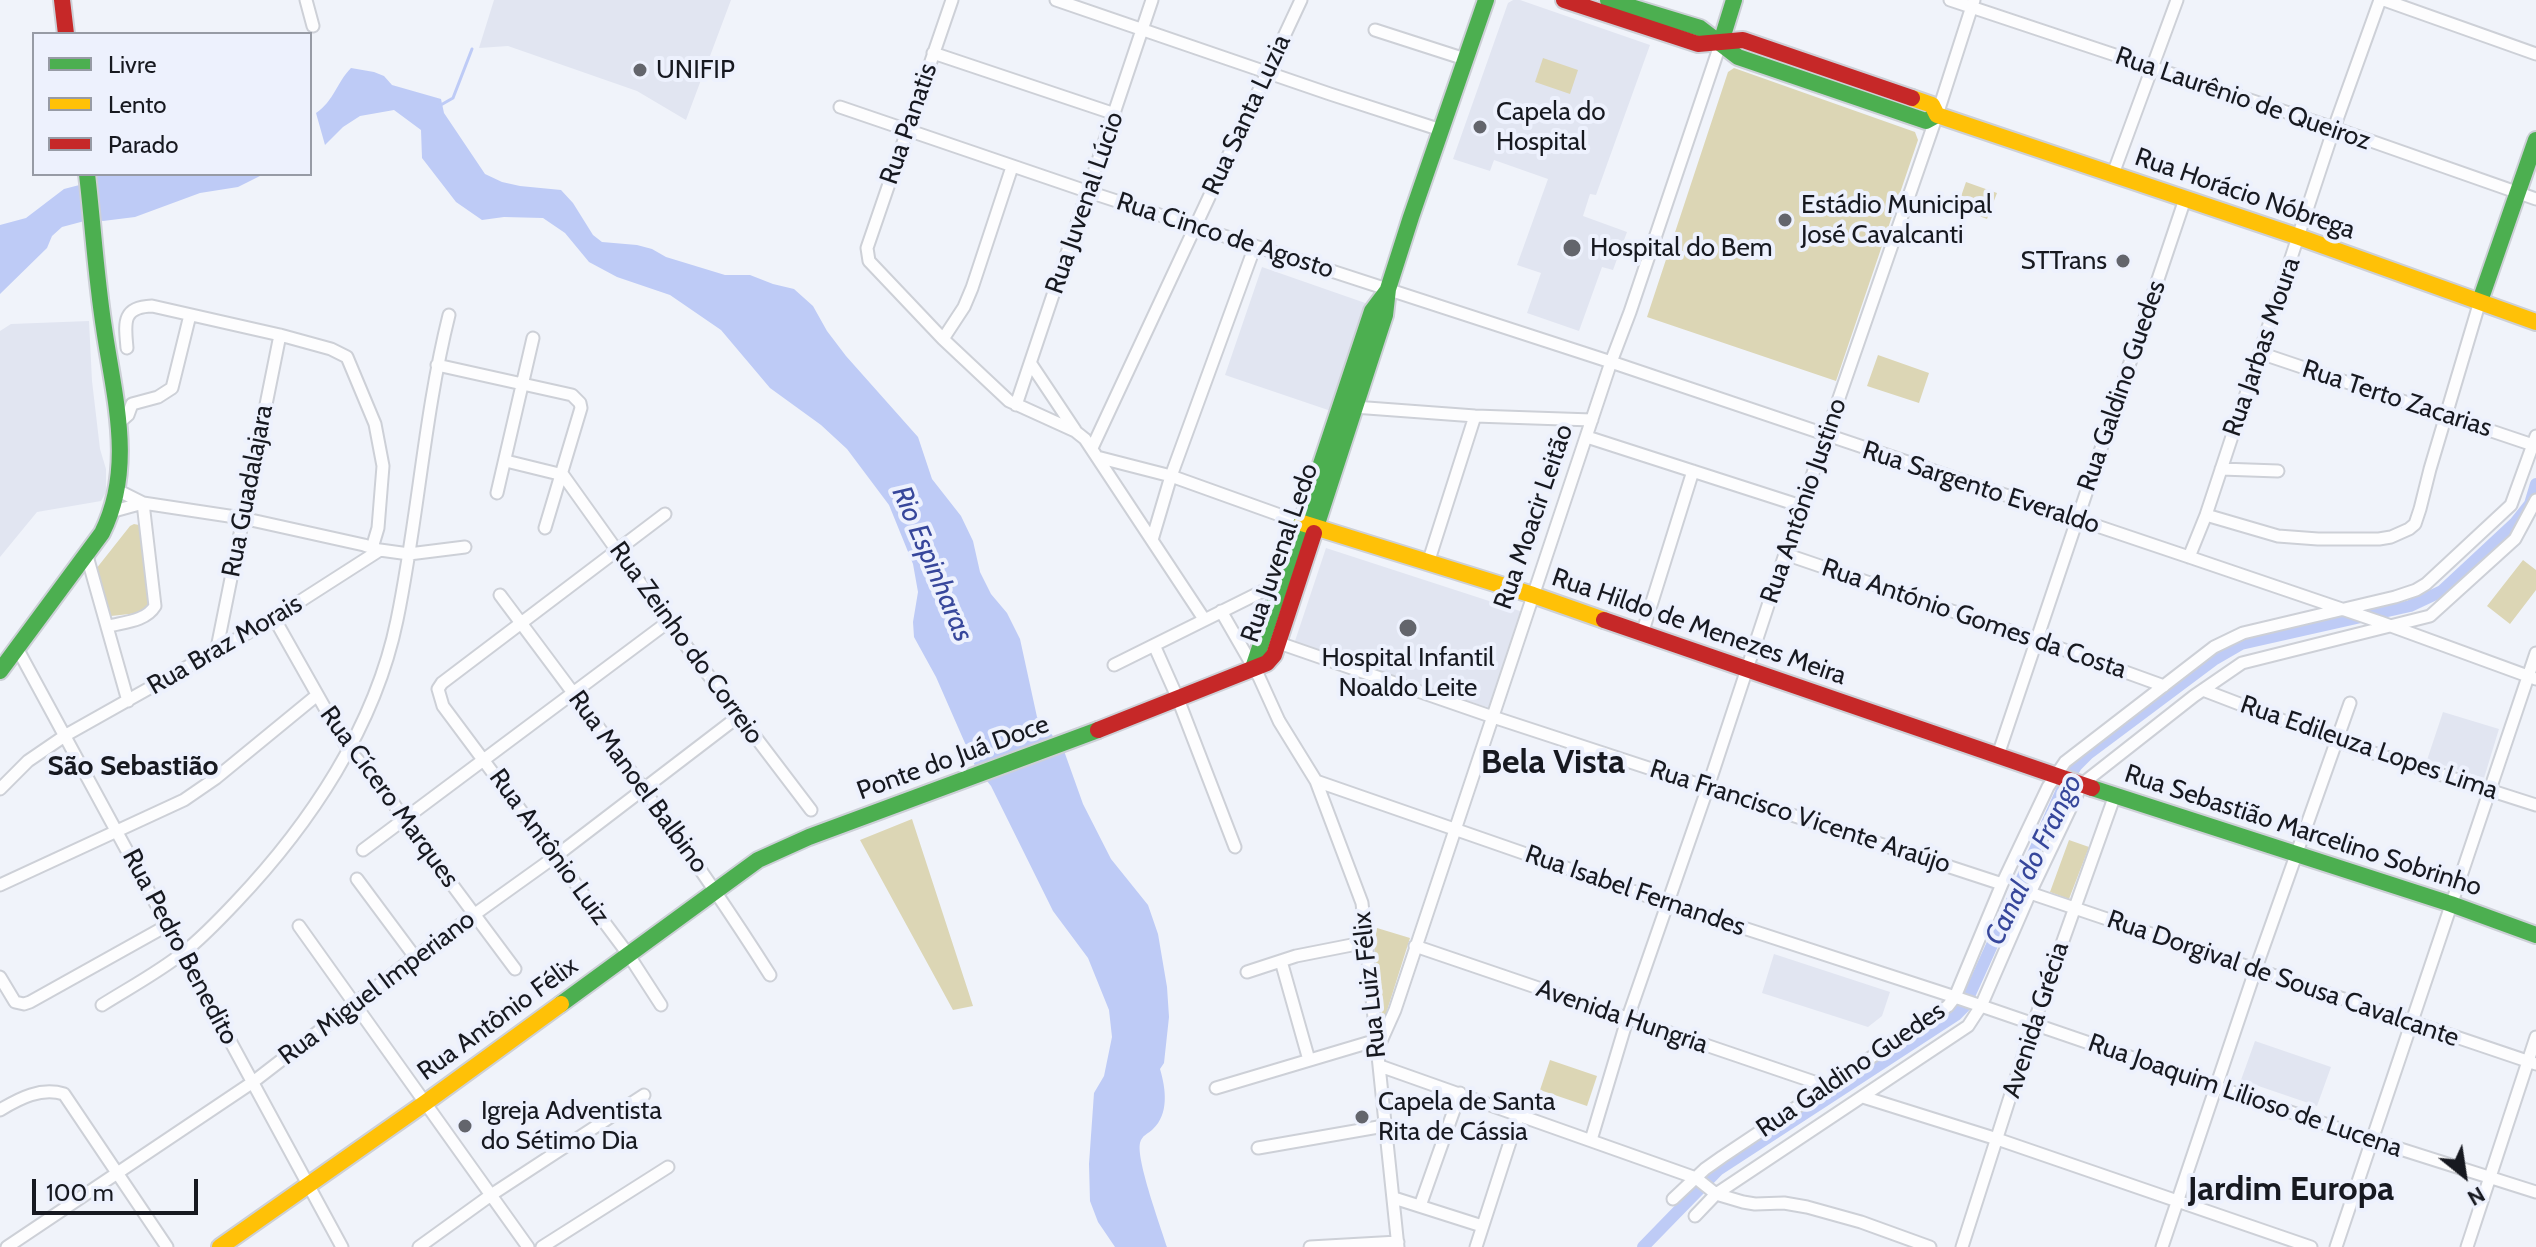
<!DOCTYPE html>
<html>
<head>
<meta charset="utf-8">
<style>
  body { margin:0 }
  #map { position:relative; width:2536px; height:1247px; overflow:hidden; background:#f0f3fa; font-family:Cabin,sans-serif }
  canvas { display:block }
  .legend { position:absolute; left:32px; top:32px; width:280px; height:144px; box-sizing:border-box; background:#edf1fd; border:2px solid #979ba5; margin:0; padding:10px 14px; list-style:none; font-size:24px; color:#171920 }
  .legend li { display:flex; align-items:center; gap:16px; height:40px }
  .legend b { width:40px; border:2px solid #979ba5 }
  .north { position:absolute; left:2424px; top:1135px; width:80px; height:80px; -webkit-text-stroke:6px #edf1fd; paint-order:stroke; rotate:150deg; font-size:22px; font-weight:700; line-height:32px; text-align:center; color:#171920 }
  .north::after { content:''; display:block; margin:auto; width:28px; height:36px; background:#171920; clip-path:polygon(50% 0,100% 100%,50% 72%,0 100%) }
  .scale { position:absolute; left:32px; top:1179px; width:166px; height:36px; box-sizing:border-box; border:4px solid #171920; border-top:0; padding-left:10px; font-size:24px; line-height:28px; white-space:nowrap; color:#171920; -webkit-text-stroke:6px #edf1fd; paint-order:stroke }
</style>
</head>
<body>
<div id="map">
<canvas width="2536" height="1247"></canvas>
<ul class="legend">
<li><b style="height:10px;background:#4caf50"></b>Livre</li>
<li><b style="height:10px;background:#ffc107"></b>Lento</li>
<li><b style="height:10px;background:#c62828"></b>Parado</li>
</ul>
<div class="north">N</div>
<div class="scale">100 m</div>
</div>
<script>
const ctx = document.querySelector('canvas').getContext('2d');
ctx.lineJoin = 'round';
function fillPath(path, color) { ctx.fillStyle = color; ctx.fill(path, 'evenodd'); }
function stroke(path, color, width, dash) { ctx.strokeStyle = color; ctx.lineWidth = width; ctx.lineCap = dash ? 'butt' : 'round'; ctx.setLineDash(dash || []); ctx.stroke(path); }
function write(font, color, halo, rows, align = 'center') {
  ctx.font = font + ' Cabin,sans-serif'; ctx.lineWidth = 8; ctx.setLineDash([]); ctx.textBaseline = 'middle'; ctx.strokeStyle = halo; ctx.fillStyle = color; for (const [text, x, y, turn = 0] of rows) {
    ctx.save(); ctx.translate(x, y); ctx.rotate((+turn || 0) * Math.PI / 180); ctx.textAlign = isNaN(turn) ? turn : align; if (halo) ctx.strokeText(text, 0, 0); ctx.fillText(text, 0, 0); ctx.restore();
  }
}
fillPath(new Path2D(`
  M494,0H731L686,120L637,91L508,46L479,48Z
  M1513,0H1520L1650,45L1596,195L1590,194L1583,216L1627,232L1613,270L1602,267L1579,331L1527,313L1541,273L1517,265L1548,179L1494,160L1490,171L1453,159L1508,3Z
  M1262,267L1371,305L1334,412L1225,375Z
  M89,321L92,381L100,449L106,469V492L101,501L37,512L0,557V331L11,324Z
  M1326,548L1523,612L1490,708L1294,644Z
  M2443,712L2499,729L2484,778L2427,760Z
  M1774,954L1890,992L1882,1016L1868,1027L1762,993Z
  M2255,1041L2331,1067L2317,1106L2241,1080Z`), '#e1e5f1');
fillPath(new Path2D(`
  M1543,58L1578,70L1570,94L1535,82Z
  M1734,68L1915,132L1918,140L1836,381L1647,317L1728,72Z
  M1966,182L1997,193L1987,219L1957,208Z
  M1878,355L1929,373L1919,403L1867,386Z
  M134,524L139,525L141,529L151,606L148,612L111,616L96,569L130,526Z
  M2523,560L2536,570V590L2510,624L2487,606Z
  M912,819L973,1006L953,1010L860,840Z
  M2069,840L2089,847L2069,899L2050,892Z
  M1377,928L1410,938L1385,1017L1382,1016L1374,946Z
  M1550,1060L1597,1076L1587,1106L1540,1090Z`), '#dcd6b5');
fillPath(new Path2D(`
  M351,68L374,72L384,76L392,85L441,99L444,113L485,174L502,182L520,186L561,190L573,203L593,235L602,242L637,245L652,249L666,257L725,275H750L773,284L794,289L813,306L827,331L846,356L918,437L932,479L961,516L973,541L980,572L991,594L1007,613L1020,639L1037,717L1063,748L1083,804L1111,859L1148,905L1158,934L1167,987L1169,1017L1164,1063L1160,1069C1166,1089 1169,1114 1153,1129C1148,1134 1142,1135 1140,1143C1136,1160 1161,1227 1167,1247H1115L1098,1222L1090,1201L1089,1164L1094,1093L1104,1076L1112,1037L1109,1010L1088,958L1053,911L991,786L975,766L936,677L914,637L913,622L918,592L913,564L889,505L847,449L821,425L770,388L721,330L670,295L617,277L589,262L565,233L543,218L504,217L482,220L456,202L422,158L421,130L394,110L360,116L343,127L325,145L316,113C334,101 337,82 351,68Z
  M97,174H264L238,187L200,193L135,217L103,221L93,219L88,182Z
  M87,183L92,219L62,227L52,236L47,248L0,294V225L26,218L64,189Z`), '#becbf6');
stroke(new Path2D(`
  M439,106L453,98L472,49`), '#becbf6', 3);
stroke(new Path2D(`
  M1643,1247L1718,1170L1956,1015L1964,1007L2062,790L2076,766L2088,754L2215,659L2241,644L2410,606L2442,591L2515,523L2530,504L2536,484`), '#becbf6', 12);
const street = new Path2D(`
  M306,0L313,26
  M952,0L867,248L869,261L943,339L1009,401L1075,431L1085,439L1204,619
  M1056,0L1330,94L1441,130
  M1950,0L2334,128L2536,199
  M2384,0L2536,54
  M1375,30L1465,59
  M933,53L1115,114
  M840,107L1089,192L1611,362L2189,557L2380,622L2536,679
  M2113,174L2177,0
  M943,339L964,307L972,288L1012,167
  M127,348C125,324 121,307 152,306L280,335L331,349L347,357L375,424L383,466L378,528L372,548
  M2260,353L2533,445
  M1031,364L1075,430
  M437,365L572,395L580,403L581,408L545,528
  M1016,405L1152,0
  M1354,407L1475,416L1592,420
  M119,423L128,415L132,404L158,397L172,388L190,315
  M1587,437L1801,506
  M1092,448L1301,0
  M1097,457L1171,476L1302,523
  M506,461L563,475L668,622L811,810
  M2221,469L2278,471
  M119,491L143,503L242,518L364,545L379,550
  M497,493L533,338
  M114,511L143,503
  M2206,515L2278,536L2318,539H2379L2391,537L2409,529L2415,524L2420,509L2430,469L2480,301
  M1152,540L1171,476L1255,246
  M1785,554L2037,640L2164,686
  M87,556L128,701
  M2189,557L2206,515L2334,128L2380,0
  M1428,563L1475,416
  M500,595C593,719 687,844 770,975
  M1221,611L1259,677L1279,721L1316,781L1362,903L1398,1247
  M274,618L348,749L387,793L404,820L515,969
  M109,626C125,622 146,621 155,606L143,503
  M1642,634L1693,471
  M1279,643L1493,717L2002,884
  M1154,645L1178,699L1235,847
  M17,648L342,1247
  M217,648L280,335
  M1114,665L1281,582
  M2203,690L2336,741L2536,805
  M1998,755L2185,199
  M1316,781L1667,903L1955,997L2372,1140L2536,1192
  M0,789L28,761L66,735L274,618L380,550L409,554L465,547
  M363,850L668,622
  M357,879L415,957
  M0,885L184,800L216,778L316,696
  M2030,893L2536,1064
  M299,926L528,1247
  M1415,946L1829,1087
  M1281,961L1309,1060
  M1247,972L1296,956L1367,942
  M0,977L15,1002L24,1004L30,1002L168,925
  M102,1005C129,988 159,972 184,952C203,937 220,919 236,902C310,824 375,727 397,620C418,519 424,415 449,315
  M661,1005L628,954L443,706L438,689L442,683L665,514
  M1378,1048L1395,1010L1611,362L1630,312L1721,42
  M1380,1066L1696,1178L1716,1194L1743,1202L1755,1204L1784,1203L1807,1207L1861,1222L1930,1247
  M1216,1088L1377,1040
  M1863,1097L1997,1139L2311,1247
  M0,1110C20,1098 41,1087 64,1094L167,1247
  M1591,1140L1627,1020L1708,787L1785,554L1937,115L1974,0
  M1258,1148L1384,1126
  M1394,1198L1482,1226
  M1673,1199L1705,1169L1722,1157L1948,1006L1955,997L2002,884L2048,787L2065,762L2214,647L2243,633L2395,597L2416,590L2426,584L2511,505L2536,436
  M1420,1206L1460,1093
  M1695,1216L1716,1194L1968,1026L1981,1006L2030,893L2082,784L2194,696L2242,663L2430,616L2515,539L2536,500
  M7,1247L253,1082L415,957L556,856L739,716
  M419,1247L491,1195L644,1095
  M542,1247L668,1167
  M1310,1247L1398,1242
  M1476,1247L1519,1114
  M1962,1247L2033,1025L2115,795
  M2162,1247L2256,968L2350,703
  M2336,1247L2536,653
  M2467,1247L2536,1037`);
const fast = new Path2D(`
  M1608,0L1700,28L1738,57L1926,121L1937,115
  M1721,42L1734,0
  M2480,301L2536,140
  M1314,533L1385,315L1388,289L1411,217L1486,0
  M1253,668L1372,311L1387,291
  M0,671L102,533C135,467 114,397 104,328C96,277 93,225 87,174
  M2092,788L2451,904L2536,935
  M561,1004L758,860L809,837L1098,730`);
const slow = new Path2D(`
  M1912,98L1932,105L1937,115L2299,237L2536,322
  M1302,523L1533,595L1604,620
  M220,1247L425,1103L561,1004`);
const jam = new Path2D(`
  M62,0L66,34
  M1564,0L1698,44L1743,40L1912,98
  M1604,620L2092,788
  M1098,730L1267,663L1274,655L1314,533`);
stroke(street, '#cdd0d7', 15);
stroke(fast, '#cdd0d7', 20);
stroke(slow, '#cdd0d7', 20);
stroke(jam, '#cdd0d7', 20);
stroke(street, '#fdfdfe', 11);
stroke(fast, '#4caf50', 16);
stroke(slow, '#ffc107', 16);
stroke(jam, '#c62828', 16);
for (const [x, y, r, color] of [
  [640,70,8,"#63656c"],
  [1480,127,8,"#63656c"],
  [1785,220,8,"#63656c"],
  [1572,248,10,"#63656c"],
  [2123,261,8,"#63656c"],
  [1408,628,10,"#63656c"],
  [1362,1117,8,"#63656c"],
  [465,1126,8,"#63656c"]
]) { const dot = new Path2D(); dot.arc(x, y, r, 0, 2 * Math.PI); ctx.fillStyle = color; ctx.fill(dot); stroke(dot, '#edf1fd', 3); }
write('26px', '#171920', '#edf1fd', [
  ["UNIFIP",656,70],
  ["Capela do",1496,112],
  ["Hospital",1496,142],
  ["Estádio Municipal",1801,205],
  ["José Cavalcanti",1801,235],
  ["Hospital do Bem",1590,248],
  ["STTrans",2107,261,"right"],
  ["Hospital Infantil",1408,658,"center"],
  ["Noaldo Leite",1408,688,"center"],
  ["Capela de Santa",1378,1102],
  ["Rita de Cássia",1378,1132],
  ["Igreja Adventista",481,1111],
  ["do Sétimo Dia",481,1141]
], 'left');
write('26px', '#171920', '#edf1fd', [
  ["Rua Laurênio de Queiroz",2243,99,19],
  ["Rua Santa Luzia",1247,115,-65],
  ["Rua Panatis",909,124,-71],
  ["Rua Horácio Nóbrega",2245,194,19],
  ["Rua Juvenal Lúcio",1085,203,-71],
  ["Rua Cinco de Agosto",1225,236,18],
  ["Rua Jarbas Moura",2262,347,-71],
  ["Rua Galdino Guedes",2122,386,-71],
  ["Rua Terto Zacarias",2397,399,18],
  ["Rua Sargento Everaldo",1981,488,18],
  ["Rua Guadalajara",248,491,-79],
  ["Rua Antônio Justino",1804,501,-71],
  ["Rua Moacir Leitão",1534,517,-71],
  ["Rua Juvenal Ledo",1280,553,-71],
  ["Rua António Gomes da Costa",1974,619,19],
  ["Rua Hildo de Menezes Meira",1699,627,19],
  ["Rua Zeinho do Correio",686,643,54],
  ["Rua Braz Morais",225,645,-30],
  ["Rua Edileuza Lopes Lima",2369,748,19],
  ["Ponte do Juá Doce",953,758,-20],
  ["Rua Manoel Balbino",638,782,54],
  ["Rua Cícero Marques",389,797,54],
  ["Rua Francisco Vicente Araújo",1800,817,18],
  ["Rua Sebastião Marcelino Sobrinho",2303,831,18],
  ["Rua Antônio Luiz",549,847,54],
  ["Rua Isabel Fernandes",1635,891,19],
  ["Rua Pedro Benedito",180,947,62],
  ["Rua Dorgival de Sousa Cavalcante",2283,979,19],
  ["Rua Luiz Félix",1370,985,-96],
  ["Rua Miguel Imperiano",377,988,-37],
  ["Avenida Hungria",1622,1017,19],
  ["Rua Antônio Félix",498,1019,-36],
  ["Avenida Grécia",2036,1020,-72],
  ["Rua Galdino Guedes",1851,1070,-34],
  ["Rua Joaquim Lilioso de Lucena",2245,1096,19]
]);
write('italic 28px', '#37479b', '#edf1fd', [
  ["Rio Espinharas",932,564,67],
  ["Canal do Frango",2034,860,-64]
]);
write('bold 28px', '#171920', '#edf1fd', [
  ["São Sebastião",133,767]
]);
write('bold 34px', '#171920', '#edf1fd', [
  ["Bela Vista",1553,763],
  ["Jardim Europa",2291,1190]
]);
</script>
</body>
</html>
